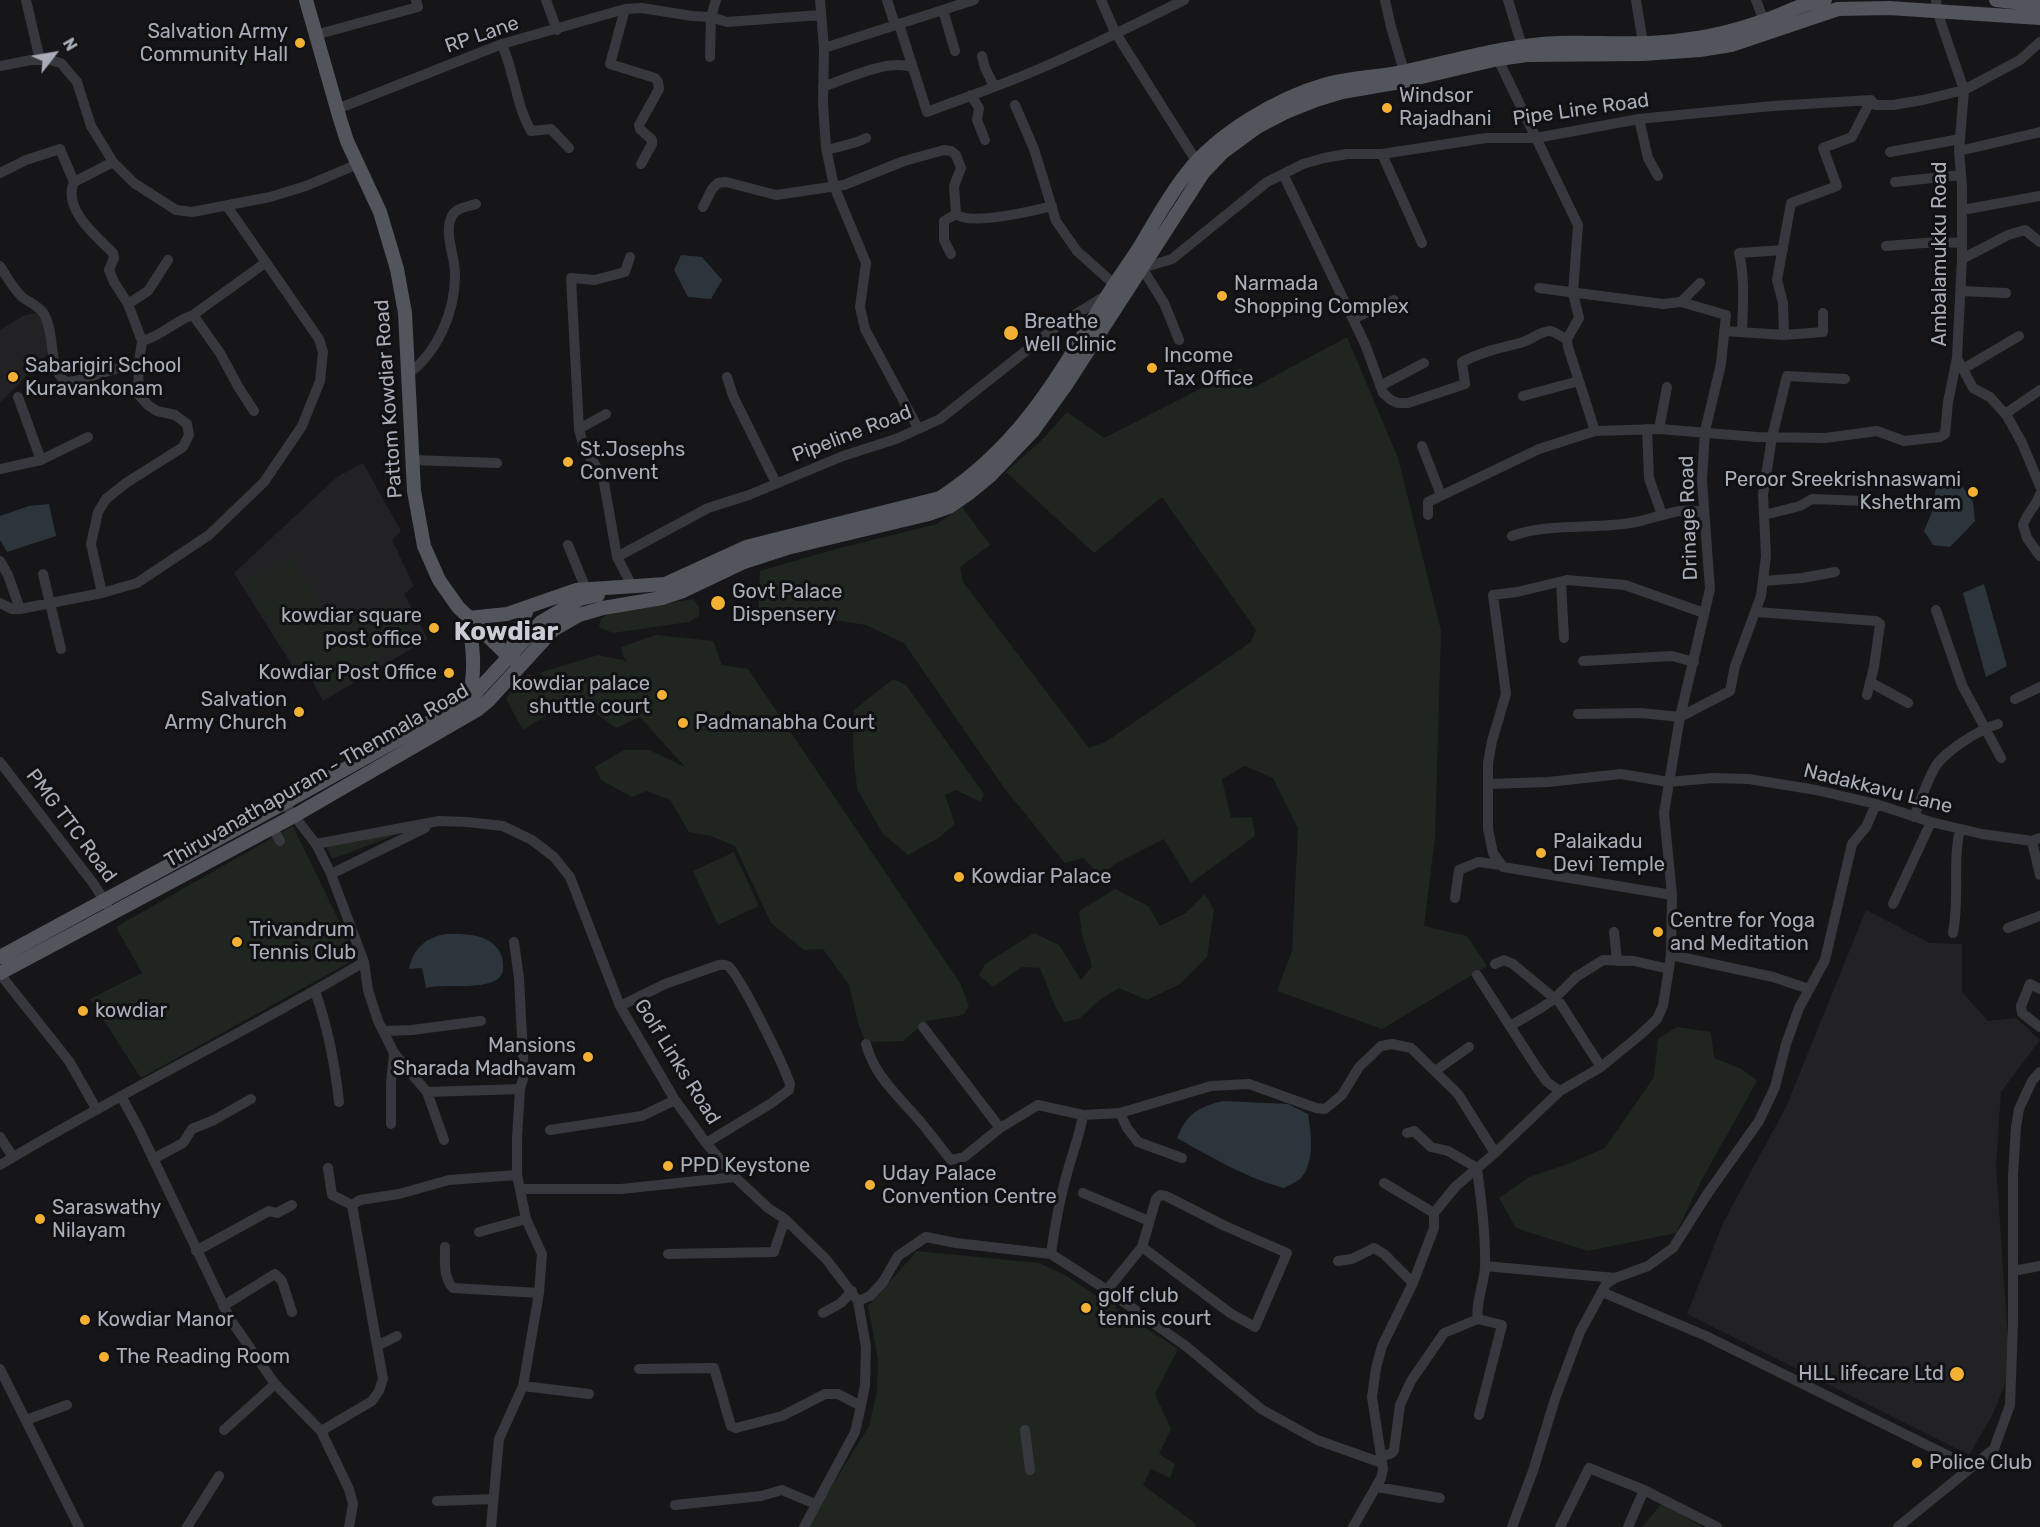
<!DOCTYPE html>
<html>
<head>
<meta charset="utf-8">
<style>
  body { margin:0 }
  #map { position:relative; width:2040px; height:1527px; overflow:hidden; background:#161618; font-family:Rubik,sans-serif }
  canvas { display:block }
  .north { position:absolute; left:24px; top:24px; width:60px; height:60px; -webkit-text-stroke:4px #111113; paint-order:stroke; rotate:59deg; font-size:16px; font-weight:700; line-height:24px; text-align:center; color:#a8adb8 }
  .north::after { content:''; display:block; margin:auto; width:21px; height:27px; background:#a8adb8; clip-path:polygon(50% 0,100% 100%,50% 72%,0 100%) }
</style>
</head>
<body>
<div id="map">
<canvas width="2040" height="1527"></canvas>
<div class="north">N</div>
</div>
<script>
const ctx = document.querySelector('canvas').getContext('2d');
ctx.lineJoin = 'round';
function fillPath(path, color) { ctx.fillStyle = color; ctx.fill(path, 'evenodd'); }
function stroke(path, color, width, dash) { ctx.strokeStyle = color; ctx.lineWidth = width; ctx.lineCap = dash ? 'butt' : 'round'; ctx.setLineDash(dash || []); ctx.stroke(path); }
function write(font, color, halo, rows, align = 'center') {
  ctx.font = font + ' Rubik,sans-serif'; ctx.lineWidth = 6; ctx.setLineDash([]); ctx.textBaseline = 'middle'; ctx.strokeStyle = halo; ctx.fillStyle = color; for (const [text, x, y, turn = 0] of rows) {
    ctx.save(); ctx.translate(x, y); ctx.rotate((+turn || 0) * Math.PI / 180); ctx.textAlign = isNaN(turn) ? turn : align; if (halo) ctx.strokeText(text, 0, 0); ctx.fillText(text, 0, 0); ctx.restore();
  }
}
fillPath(new Path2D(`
  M45,311L51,351L0,403V330L23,316Z
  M363,463L401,531L392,540L414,586L404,594L428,639L323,701L304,667L295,670L234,573L337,477Z
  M1866,910L1930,943L1962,944V992L1988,1021L2016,1018L2040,1040L2001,1092L1996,1165L2010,1371L1993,1414L1969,1455L1687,1314L1724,1221L1786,1107Z`), '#222225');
fillPath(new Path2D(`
  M1347,337L1398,458L1441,631L1435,837L1424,926L1467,936L1487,966L1382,1029L1277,991L1292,951L1298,828L1273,778L1245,766L1222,779L1231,818L1252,817L1255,836L1191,883L1164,839L1115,864L1101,876L1083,858L1065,863L1005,789L904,643L866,625L796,614L758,619L760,571L836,549L937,524L962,507L990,545L960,567L963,582L1089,748L1107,741L1251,642L1256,630L1162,497L1094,553L1006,472L1041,441L1067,412L1104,438L1241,368L1253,388Z
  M290,556L337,630L390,605L408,638L324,694L303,663L295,664L245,583Z
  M693,599L699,607V616L689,622L613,633L599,627L601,618L611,613Z
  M656,635L713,641L722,665L748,669L960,983L969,1006L963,1015L927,1021L903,1041L865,1042L858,1022L849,985L823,949L804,950L771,923L735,846L711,836L689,832L670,800L647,791L632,797L601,780L595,767L624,750H649L685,767L640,717L616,728L575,698L523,730L506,699L520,680L529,674L547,685L551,681L539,673L598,655L627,661L623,656L621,647Z
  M893,679L906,685L984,794L981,802L956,790L945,795L955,824L940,837L908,855L883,834L857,789L853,747L854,710Z
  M293,826L357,958L141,1078L90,999L142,973L116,927Z
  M400,833L333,859L326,847Z
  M734,852L759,906L718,925L693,871Z
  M1115,889L1148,906L1160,926L1186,913L1205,894L1214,910L1207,957L1180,984L1147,1000L1119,988L1098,1001L1079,1019L1064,1022L1055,1006L1040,968L1022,967L993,987L979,975L985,964L1034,933L1059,945L1081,980L1092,966L1082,935L1079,911Z
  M1677,1027L1711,1032L1714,1058L1742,1069L1757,1081L1700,1183L1676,1233L1588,1251L1516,1228L1499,1198L1529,1177L1571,1163L1605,1148L1654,1077L1658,1039Z
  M917,1251L1039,1263L1065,1275L1095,1295L1116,1303L1115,1308L1178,1349L1155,1394L1171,1429L1159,1454L1175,1464L1170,1478L1151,1469L1143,1485L1196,1524L1195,1527H810L811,1520L869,1426L877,1392L878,1360L868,1306Z
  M1662,1503L1702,1527H1642Z`), '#1e261f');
fillPath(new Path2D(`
  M681,255L702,257L722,280L711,299L688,297L674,270Z
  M1943,477H1956L1973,502L1975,521L1950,547L1933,545L1924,531L1932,512L1936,487Z
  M49,504L56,536L7,552L0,540V516L29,506Z
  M1984,584L2007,666L1986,677L1963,593Z
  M446,934C464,934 486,933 498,949C502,955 503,959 503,966C506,995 444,982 426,988L422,968L409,969C413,949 426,937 446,934Z
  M1223,1101L1288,1104L1308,1114C1311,1134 1315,1162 1301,1178C1297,1182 1289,1185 1284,1188C1246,1178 1211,1157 1177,1138C1188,1113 1196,1108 1223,1101Z`), '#2c353c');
stroke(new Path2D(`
  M26,0L40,60
  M546,0L557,30
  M820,0L824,48L823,104L826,148L834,186L866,263L860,307L865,329L918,428
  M887,0L895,25
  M1101,0L1115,32L1200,167
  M1385,0L1391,27L1406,78
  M1508,0L1522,46
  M1636,0L1643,43
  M1756,0L1764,21
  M1936,0L1937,11L1964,90L1959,151L1962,187V259L1957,358L1973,388L1990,397L2007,416L2022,443L2040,486
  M625,9L610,64L655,78L658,82L659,89L639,125L640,129L652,140V144L641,164
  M943,10L955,51
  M899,24L927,112C964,98 1002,85 1039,69C1088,48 1136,24 1184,0
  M315,35L418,7L416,0
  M502,44C505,53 509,62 511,72C518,94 519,110 531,131L551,129L569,148
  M824,48L974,0
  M1495,53L1578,225L1573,293L1579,318L1567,339L1568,347L1595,431
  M982,56L985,68L994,86
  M710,57L711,17L716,0
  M0,66L31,60H49L61,63L77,82L91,126L113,162L134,183L176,210L192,212L270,197L306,186L358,164
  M823,87C848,78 887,59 912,67
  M971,95L979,108L977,120L985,140
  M1015,105L1034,149L1056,221L1077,251L1115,285
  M337,109L502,44L625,9L642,8L692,16L711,17L727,22L820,15
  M1639,119L1648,158L1658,176
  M827,150L857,142L866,138
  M1959,151L2040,132
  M1890,152L1960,139
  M1382,154L1422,243
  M113,162L74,182C62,209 97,237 113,253L114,258L109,270L114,282L128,304
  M0,173L26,160L60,149L74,182
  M1283,174L1365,344L1383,393L1391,400L1398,403H1408L1465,384L1462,362C1481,352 1500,348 1520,343C1530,341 1540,331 1550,331C1556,332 1561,337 1567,339
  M1895,182L1961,175
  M703,207L712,189L718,183L726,182L776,195L844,185L904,161L944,150L951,151L956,155L961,168L954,186L956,214C969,226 1033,211 1052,206
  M1962,210L2040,196
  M1886,246L1937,242L1962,243
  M951,254L944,240V221L956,214
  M630,257L625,272L595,280L571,278L579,429L584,448L603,477L617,557L632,586
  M1962,259L2008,235L2025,230L2040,242
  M168,260L148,291L128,304L142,341C162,336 176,320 193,315L265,263
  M0,266C6,276 13,288 22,297C30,303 38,305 44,314C56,336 47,363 65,382L75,381L139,362
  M1138,266L1142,268L1164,303L1179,340
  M1142,268L1172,259L1267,182L1303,164L1324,158L1347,154H1382L1486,138H1536L1639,119L1689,114L1773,106L1871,100L1875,105H1893L1923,100L1964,90L2020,60L2040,42
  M1961,291L2006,293
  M1681,302L1700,283
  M193,315L220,353L239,388L254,411
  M1353,319L1394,300
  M1724,331L1784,335L1823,332V313
  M1742,331C1743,305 1745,278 1739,253L1783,250
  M1784,335L1783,303L1777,280L1791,203L1837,186L1823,148L1852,137L1871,100
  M1963,369L2019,336
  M408,374C437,353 455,312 455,276C456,258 443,233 452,216C456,207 468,207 476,204
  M727,377L733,396L776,483
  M1380,386L1424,363
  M1523,396L1579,381
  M18,397L41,460
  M2005,414L2040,390
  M579,429L606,414
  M1647,429L1649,478L1662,515
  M1659,429L1667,387
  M1422,446L1441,495
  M412,460L497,463
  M0,469L41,460L88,437
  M2040,494C2036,506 2027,513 2023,525L2027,538L2040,556
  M1428,515V502L1539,449L1595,431L1659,429L1757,437L1825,438L1877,431L1904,441L1940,437L1945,434L1948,402L1957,358
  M1764,515L1800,506L1812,499L1866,501
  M1512,536C1550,522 1596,530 1636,522C1656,518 1683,505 1704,513
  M568,545L586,589
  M617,557L708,508L749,495L843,456L896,439L940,419L1061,323L1107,295
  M0,561L8,575L20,609L102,593L137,583L209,535L264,482L302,426L320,381L323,352L319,339L227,206
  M43,574L61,649
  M1763,581L1802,578L1835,572
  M1561,582L1564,638
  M102,593L91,544L98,512L106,499L126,483L183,447L189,435L187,424L175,415L157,411L149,406L138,394L139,362L142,341
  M0,603L12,609H20
  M1936,610L1962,685L2001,758
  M1757,612L1876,621L1880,624L1874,667L1867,695
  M1583,661L1672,656L1694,662
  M1870,682L1908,703
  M2015,699L2040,687
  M1578,714L1641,713L1680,717L1730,691L1735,666L1761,596L1766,556L1763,495L1772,437L1787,376L1845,379
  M0,762L93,883L107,905
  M1488,784L1548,782L1621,774L1669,782L1713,778L1749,779L1816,790L1876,804L1931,822L1982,834L2032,841L2040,838
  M284,803L316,844L331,874L364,962L368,990L378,1021L394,1053L427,1092L520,1089
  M1914,817C1920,801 1926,784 1934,769C1943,752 1980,729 1998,724
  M272,827L280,841
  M2032,841L2040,875
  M316,844L439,821L467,822L503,826L532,840L554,857L570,877L620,1006L675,1100L706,1143L735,1177L768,1208L785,1219L826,1259L858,1301L866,1347L865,1385L861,1406L855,1432L804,1527
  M331,874L425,828
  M1672,895L1503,867L1493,853L1488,829V763L1492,741L1506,694L1493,595L1517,592L1567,580L1625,585L1704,613
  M1455,898L1459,870L1478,862L1501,865
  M1893,904L1931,822
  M2008,928L2040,916
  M1614,932L1617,961
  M1953,933C1960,897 1952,864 1960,829
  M1671,955L1773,977L1809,989
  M1495,964L1504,960L1513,964L1560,1003L1601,1067
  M0,974L69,1061L97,1110
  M1477,975L1537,1068L1547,1082L1560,1091
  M2040,989L2030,984L2021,1006L2022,1013L2040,1027
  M315,991C328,1028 335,1064 339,1102
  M620,1006L665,984L719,965C723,965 724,964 728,966C740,975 784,1066 790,1084L789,1090L770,1104L706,1143
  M1510,1026L1541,1008L1554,999L1576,977L1603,960L1634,961L1669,969
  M923,1027L1000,1128
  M383,1031L412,1030L481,1021
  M866,1044C874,1075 898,1096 919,1120C930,1133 940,1147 951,1160L964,1157L1000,1128L1038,1105L1083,1115L1120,1113L1211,1086L1249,1084L1316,1108L1325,1109L1342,1095L1359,1067L1381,1046L1392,1044L1411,1048L1458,1094L1495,1153
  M1435,1071L1469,1047
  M427,1092L444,1140
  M121,1096L139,1129L230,1319L275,1384L321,1431L349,1489L353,1504L349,1527
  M1120,1113L1127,1128L1138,1142L1182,1158
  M391,1124V1083L394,1053
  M550,1130L642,1116L675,1100
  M1407,1133L1414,1131L1431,1147L1448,1151L1477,1168C1481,1201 1486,1234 1485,1268C1484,1283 1475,1306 1478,1319L1502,1325L1479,1415
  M0,1137L13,1157
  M153,1159L183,1143L192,1129L214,1120L251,1099
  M0,1165C119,1093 245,1033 364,962
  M328,1168L332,1195L352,1205
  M1384,1183L1434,1213
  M520,1189H621L735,1177
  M1083,1193L1149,1221
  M352,1205L360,1200L399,1194L449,1180L517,1175
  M479,1232L526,1219
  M445,1247C445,1261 443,1278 453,1288L539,1293
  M196,1251L269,1211L277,1213L292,1205
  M668,1254L774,1252L785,1219
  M1051,1254C1055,1225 1060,1197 1068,1170C1073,1152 1080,1134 1083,1115
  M1338,1261L1352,1259L1374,1248L1384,1254L1413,1283
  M1485,1266L1615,1278
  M2013,1271L2040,1266
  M1107,1290L1142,1247L1156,1199L1160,1195L1166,1196L1225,1226L1287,1253L1255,1327L1230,1313L1142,1247
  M1602,1292L1706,1336L1971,1467
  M858,1301L870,1296L883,1282L898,1256L926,1237L956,1243L1051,1254L1107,1290L1187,1347L1261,1409L1317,1440L1382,1463
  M223,1306L275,1274L282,1281L292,1312
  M823,1313L841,1303L852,1291
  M377,1346L397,1336
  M0,1369L79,1527
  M639,1369L714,1368L731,1426L736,1428L782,1416L825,1394H838L861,1406
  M523,1386L589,1394
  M26,1420L67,1405
  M224,1430L275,1384
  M1025,1430L1030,1470
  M321,1431L372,1401L379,1391L383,1379L352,1205
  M1381,1457L1392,1453L1394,1450L1400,1405L1411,1381L1444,1333L1478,1319
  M1377,1487L1440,1498
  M437,1501L493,1499
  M675,1505L761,1496L782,1490L815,1504
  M187,1527L219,1476
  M491,1527L499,1439L523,1386L539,1293L542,1254L526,1219L517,1175V1138L520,1089L524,1075L519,978L514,942
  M1353,1527L1381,1478L1383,1469L1372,1397L1376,1368L1382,1346L1413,1283L1434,1228V1213L1456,1186L1495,1153L1560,1091L1601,1067L1640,1035L1657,1019L1663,1006L1671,955L1672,895L1664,813L1680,717L1710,589L1702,480L1705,431L1721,364L1726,315L1681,302L1663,304L1539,288
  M1512,1527L1533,1471L1555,1399L1580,1332L1606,1284L1615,1278L1648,1266L1673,1248L1708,1193L1759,1121L1775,1087L1786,1044L1799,1008L1825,960L1852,844L1866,827L1876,804
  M1560,1527L1589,1468L1644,1490L1717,1527
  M1628,1527L1644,1490
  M1898,1527L1994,1449L2010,1405L2013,1324V1175L2016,1127L2019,1109L2032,1081L2040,1072`), '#37383d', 10);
stroke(new Path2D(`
  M306,0L340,119L347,141L380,212L397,269L405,313L414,491L424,546L439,580L458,607L508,656L515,660
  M1996,0L2040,5
  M468,618L507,614L576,590L665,584L746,547L940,498C1021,445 1057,378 1106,298C1116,281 1128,265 1139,248C1154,223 1168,197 1186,174C1217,134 1277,98 1327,84C1353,77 1381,77 1407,71C1458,60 1506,45 1558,43C1600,42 1642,46 1683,40C1710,37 1737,30 1763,21C1784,14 1802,3 1825,0
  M468,618C473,646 476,670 469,699
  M512,647L528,607
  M0,957L284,803L469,700L541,622L580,599L598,595
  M0,973L294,816L477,710L489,700L553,630L579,615L603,608L662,598L683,591L744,562L787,548L929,514L949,507L968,494L991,475L1033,431L1066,385L1203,173L1223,152L1257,127L1286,112L1316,100L1342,92L1400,82L1498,59L1527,55L1643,54L1700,50L1731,45L1838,9L1889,8L2040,18`), '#53555c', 14);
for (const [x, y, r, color] of [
  [300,43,6,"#f2b134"],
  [1387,108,6,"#f2b134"],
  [1222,296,6,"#f2b134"],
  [1011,333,8,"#f2b134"],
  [1152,368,6,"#f2b134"],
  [13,377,6,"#f2b134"],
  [568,462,6,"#f2b134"],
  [1973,492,6,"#f2b134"],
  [718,603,8,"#f2b134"],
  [434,628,6,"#f2b134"],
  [449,673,6,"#f2b134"],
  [662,695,6,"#f2b134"],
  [299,712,6,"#f2b134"],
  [683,723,6,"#f2b134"],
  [1541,853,6,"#f2b134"],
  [959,877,6,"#f2b134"],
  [1658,932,6,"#f2b134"],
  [237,942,6,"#f2b134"],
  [83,1011,6,"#f2b134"],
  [588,1057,6,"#f2b134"],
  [668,1166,6,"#f2b134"],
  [870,1185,6,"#f2b134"],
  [40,1219,6,"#f2b134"],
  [1086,1308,6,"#f2b134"],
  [85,1320,6,"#f2b134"],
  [104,1357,6,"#f2b134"],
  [1957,1374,8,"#f2b134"],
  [1917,1463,6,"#f2b134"]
]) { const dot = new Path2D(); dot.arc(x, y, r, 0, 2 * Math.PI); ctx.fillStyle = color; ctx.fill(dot); stroke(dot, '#111113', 2); }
write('20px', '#a8adb8', '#111113', [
  ["Salvation Army",288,32,"right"],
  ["Community Hall",288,55,"right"],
  ["Windsor",1399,96],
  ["Rajadhani",1399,119],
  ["Narmada",1234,284],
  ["Shopping Complex",1234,307],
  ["Breathe",1024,322],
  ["Well Clinic",1024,345],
  ["Income",1164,356],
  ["Tax Office",1164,379],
  ["Sabarigiri School",25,366],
  ["Kuravankonam",25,389],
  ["St.Josephs",580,450],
  ["Convent",580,473],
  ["Peroor Sreekrishnaswami",1961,480,"right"],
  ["Kshethram",1961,503,"right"],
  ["Govt Palace",732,592],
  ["Dispensery",732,615],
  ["kowdiar square",422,616,"right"],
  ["post office",422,639,"right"],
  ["Kowdiar Post Office",437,673,"right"],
  ["kowdiar palace",650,684,"right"],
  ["shuttle court",650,707,"right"],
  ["Salvation",287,700,"right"],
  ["Army Church",287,723,"right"],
  ["Padmanabha Court",695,723],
  ["Palaikadu",1553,842],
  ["Devi Temple",1553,865],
  ["Kowdiar Palace",971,877],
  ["Centre for Yoga",1670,921],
  ["and Meditation",1670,944],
  ["Trivandrum",249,930],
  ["Tennis Club",249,953],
  ["kowdiar",95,1011],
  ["Mansions",576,1046,"right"],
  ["Sharada Madhavam",576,1069,"right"],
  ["PPD Keystone",680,1166],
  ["Uday Palace",882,1174],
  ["Convention Centre",882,1197],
  ["Saraswathy",52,1208],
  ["Nilayam",52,1231],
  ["golf club",1098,1296],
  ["tennis court",1098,1319],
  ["Kowdiar Manor",97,1320],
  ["The Reading Room",116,1357],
  ["HLL lifecare Ltd",1944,1374,"right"],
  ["Police Club",1929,1463]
], 'left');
write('20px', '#a8adb8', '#111113', [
  ["RP Lane",482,35,-19],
  ["Pipe Line Road",1581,110,-8],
  ["Ambalamukku Road",1940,254,-90],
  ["Pattom Kowdiar Road",389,399,-94],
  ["Pipeline Road",852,434,-21],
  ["Drinage Road",1689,518,-92],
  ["Thiruvanathapuram - Thenmala Road",317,776,-30],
  ["Nadakkavu Lane",1878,789,14],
  ["PMG TTC Road",71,826,53],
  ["Golf Links Road",677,1062,58]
]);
write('bold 26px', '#c9ccd4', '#111113', [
  ["Kowdiar",506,632]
]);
</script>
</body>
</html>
